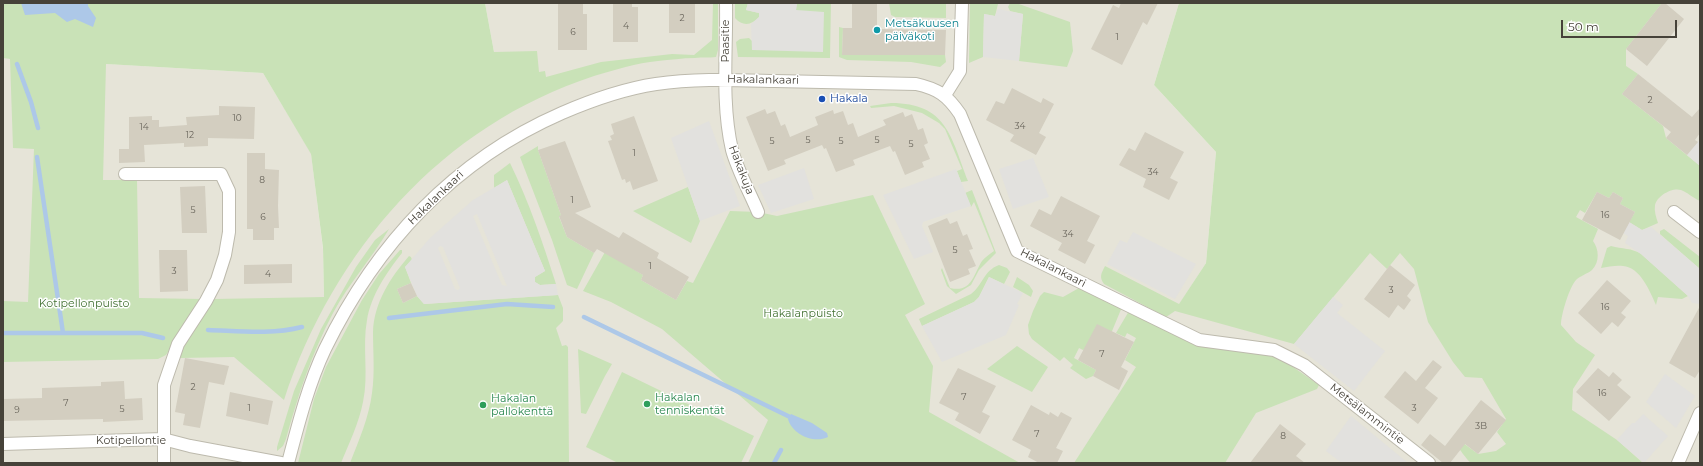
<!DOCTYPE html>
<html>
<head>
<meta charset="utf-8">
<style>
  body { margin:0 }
  #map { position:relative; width:1703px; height:466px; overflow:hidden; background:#f3f1ea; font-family:Montserrat,sans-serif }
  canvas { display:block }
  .frame { position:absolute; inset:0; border:4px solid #464239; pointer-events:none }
  .scale { position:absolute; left:1561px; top:20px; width:116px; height:18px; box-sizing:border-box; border:2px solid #464239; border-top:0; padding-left:5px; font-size:12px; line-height:14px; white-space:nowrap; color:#464239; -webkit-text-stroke:3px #fff; paint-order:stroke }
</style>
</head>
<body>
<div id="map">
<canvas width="1703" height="466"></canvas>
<div class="frame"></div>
<div class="scale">50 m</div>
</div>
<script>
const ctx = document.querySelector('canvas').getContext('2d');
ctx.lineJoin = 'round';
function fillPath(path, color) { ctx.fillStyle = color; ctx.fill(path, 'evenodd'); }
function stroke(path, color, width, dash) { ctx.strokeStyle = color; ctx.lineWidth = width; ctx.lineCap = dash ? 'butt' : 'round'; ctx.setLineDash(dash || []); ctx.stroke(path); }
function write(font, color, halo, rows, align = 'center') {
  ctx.font = font + ' Montserrat,sans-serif'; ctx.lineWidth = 3; ctx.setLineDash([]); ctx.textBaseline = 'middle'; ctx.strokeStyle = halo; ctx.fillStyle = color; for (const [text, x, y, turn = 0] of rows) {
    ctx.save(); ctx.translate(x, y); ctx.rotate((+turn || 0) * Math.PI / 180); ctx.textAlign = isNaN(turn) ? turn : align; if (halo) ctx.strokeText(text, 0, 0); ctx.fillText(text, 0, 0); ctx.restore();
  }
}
fillPath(new Path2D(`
  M485,3H1179L1154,85L1216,152L1206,263L1175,311L1387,233L1599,3H1700V463H3V58L263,73L311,153L323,249L324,296L494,52Z`), '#e6e4d8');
fillPath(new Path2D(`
  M3,3H485L494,52L537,51L539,72L545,71L546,77L601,62L672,54L694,55L712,40L713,3H718V50L716,57C709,58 702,57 695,58C682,58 670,60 658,61C637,63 614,70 594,76C441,126 334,250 284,400L234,357L180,358L183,347L214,299L324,297L323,248L311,154L263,73L106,64L103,180H137L139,298L202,299L166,355L158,359L3,362V301L28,302L34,149L13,148L10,59L3,58Z
  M735,3H748L746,10L759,13V17C752,25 743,27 735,18Z
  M797,3H831L830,58L738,57L736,42L740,39L749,38L752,41L753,50L796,10Z
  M889,3H946V18L895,17L891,15Z
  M970,3L998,4L995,16L984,14L983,57L969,63Z
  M1010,3H1016L1070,22L1073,51L1067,67L1019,61L1023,14L1010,11L1008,7Z
  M1179,3H1662L1626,49V66L1638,74L1622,94L1663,126L1666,138L1700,166V201C1693,198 1687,192 1681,190C1672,187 1657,196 1655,205C1654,211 1656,217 1658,223L1642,230L1629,222L1635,212L1620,204L1623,198L1613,192L1609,198L1597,192L1585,213L1580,210L1576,217L1598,229L1593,241C1599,249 1600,262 1592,270C1587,274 1580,276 1576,280C1569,288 1561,315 1561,325L1576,342L1595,355L1573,389L1572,410L1617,440L1643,463H1471C1465,458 1461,450 1455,444L1459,440L1478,454L1496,451L1506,444L1497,432L1506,419L1482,378L1465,377L1453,362L1428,322L1414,269L1400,253L1387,269L1370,253L1294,344L1175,311L1166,317L1104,284C1099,277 1101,274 1105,266L1179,304L1206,263L1216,152L1154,85Z
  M839,27L843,28L842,55H945L946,62L940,67L911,62L847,60L839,57Z
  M891,103C947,103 951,137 968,181L961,182L957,171L962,169L945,129L939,123L922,113L894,106L871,108L870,106Z
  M538,146V150L561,215L559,217L567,237L594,253L577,289L567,285L552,240L520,157Z
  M510,163C529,202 543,243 556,284L540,285L535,282V277L545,271L507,180L494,188V175Z
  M688,187L700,221L691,243L633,211Z
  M972,190L996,253L979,270L971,285L956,294L947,286L941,270L942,268L950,288C972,293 973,275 982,261C985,257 990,254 994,251L974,202L971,207L965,193Z
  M873,195L925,304L905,315L933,366L929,412L1020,463H748L768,420L662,329L611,302L583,291L605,252L643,275L641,280L676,300L687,281L693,283L730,211L758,212L777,216Z
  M389,229C372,258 349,283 333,313C312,353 298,395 286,439L283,446L277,451V447L294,391L321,329L356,267L375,240Z
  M1664,229L1700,257V269L1660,234V231Z
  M1611,246C1622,249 1632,248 1641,254L1688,296L1682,299L1658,297L1656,305C1650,291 1640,267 1623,266C1616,265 1608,267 1601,268L1607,248Z
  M400,250H402V253C387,272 371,295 367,320C362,347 369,375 363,402C359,423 349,443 341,463H298L314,399L326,367L362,300L379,274Z
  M409,256L411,257L412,260L405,267L411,283L397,289L403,303L417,296L424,304L558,295L563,308V321L556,328L562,346L566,345L568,347L569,463H350C359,440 369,417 372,393C375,373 373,352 373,332C374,303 390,278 409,256Z
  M999,265L1007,268L1010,272L1004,284L989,277L979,297L974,302L922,326L919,319L971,294C983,285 983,271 999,265Z
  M1017,277L1029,285L1033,291L1031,297L1013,287Z
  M1079,288L1122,307L1110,336L1083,350L1079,348L1074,358L1096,370L1093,376L1086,379L1070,368L1073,365L1064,357L1060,361L1032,339L1029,334L1028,325L1033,311L1040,296L1044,292L1063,297Z
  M1129,311L1249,352L1280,358L1319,385L1317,389L1256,413L1225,463H1074L1136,367L1125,360L1136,338L1127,333L1125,337L1116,333Z
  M1017,346L1048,367L1032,392L987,369Z
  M578,349L612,364L605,376L586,414L581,413Z
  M622,372L754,436L741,463H618L586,447Z`), '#c9e2b7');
fillPath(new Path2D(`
  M748,3H797L796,10L824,12L823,52L752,50L751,24L759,17V13L746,10Z
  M998,9L1023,14L1019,61L983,57L984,14L995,16Z
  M709,121L740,206L700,221L671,138Z
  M1700,139V166L1687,155Z
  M1033,158L1049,197L1013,209L999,169Z
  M804,168L814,199L771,213L758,185Z
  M956,169L971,206L923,222L922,226L933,252L914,259L883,195Z
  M507,180L545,271L535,277V282L540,285L556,284L558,295L424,304L417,296L405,267L430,238L473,200ZM477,214L507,286L502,285L473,216ZM440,246L443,247L460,288L458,290L455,289L438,248Z
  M1629,222L1642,230L1651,227L1700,269V304L1692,303L1688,296L1641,254L1625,243L1628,236L1623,233Z
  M1133,232L1196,264L1175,299L1107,264L1120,240L1127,243Z
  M989,277L1023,293L1017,304L1019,305L1006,335L942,362L922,326L974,302L979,297Z
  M1333,297L1343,305L1337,313L1385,351L1354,391L1294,344Z
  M1665,374L1695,396L1676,428L1646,402Z
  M1643,414L1668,436L1644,463L1617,440L1632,423H1635Z
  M1351,416L1408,463H1342L1326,451Z`), '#e2e1de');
fillPath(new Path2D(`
  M21,3H88V6L96,18L93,27L75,19L67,22L55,13L25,15Z
  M791,414L812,423L827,433L828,437C813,444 792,434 788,419Z`), '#adc8e8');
stroke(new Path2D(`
  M17,64L31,102L38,128
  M37,157L63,333
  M584,317L790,417
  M389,318L507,304L553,307
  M208,330C239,331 271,335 302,327
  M3,333H142L163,338
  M774,463L781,450`), '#adc8e8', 4.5);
fillPath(new Path2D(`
  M558,3H583V14H587V50H558Z
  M613,3H632V7H638V42H613Z
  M669,3H695V33H669Z
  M852,3H877V29L946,30L945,55H842L843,28H852Z
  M1121,3H1158L1147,25L1143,22L1122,65L1091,49L1113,5L1119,8Z
  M1662,3H1665L1684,19L1647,66L1626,49Z
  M1638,74L1692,117L1700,108V133L1695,140L1698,142L1687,155L1666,138L1671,132L1622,94Z
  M1012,88L1041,103L1043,98L1054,104L1039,133L1046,137L1036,155L1010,141L1014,135L986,120L996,101L1004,104Z
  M219,106L255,107L254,139L208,138V146L184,147V143L144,145L145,162L119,163V149H129V117L152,116V120H159V127L187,125L186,117L219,115Z
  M765,109L767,114L775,111L781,126L785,124L790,137L818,125L815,117L833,110L834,114L843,111L848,125L853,123L858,137L886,125L883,120L903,112L905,117L912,114L918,130L923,128L928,143L924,145L930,159L922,162L924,167L905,175L895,151L893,152L890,146L853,160L855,165L836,172L826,148L824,149L822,145L784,160L786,164L768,171L746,117Z
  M634,116L658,181L633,190L630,181L626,183L625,179L622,180L608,141L612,140L610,136L614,134L611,124Z
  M1145,132L1184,152L1170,178L1178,182L1169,200L1143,187L1146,179L1119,165L1129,148L1135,151Z
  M565,141L591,207L575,213L619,238L623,232L659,253L657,258L689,277L676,300L641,280L643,275L597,249L594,253L567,237L559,216L561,215L538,150Z
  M247,153H265V169L279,170L278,206L279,228H274V240H253V229H247Z
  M205,186L207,233H182L180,187Z
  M1597,192L1609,198L1613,192L1623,198L1620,204L1635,212L1620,240L1582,220Z
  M1061,196L1100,216L1087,241L1095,245L1085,264L1058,250L1062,243L1030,226L1039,209L1051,215Z
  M947,218L950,224L957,221L963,236L967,234L973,249L969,250L976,266L968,269L970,274L950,282L928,226Z
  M159,250H187L188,291L160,292Z
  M292,264V283L244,284V265Z
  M1390,265L1415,285L1407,296L1411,300L1404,310L1398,305L1389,318L1364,299Z
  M1607,280L1631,301L1621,313L1626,317L1618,327L1612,322L1601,334L1578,313Z
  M411,283L417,296L403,303L397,289Z
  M1700,306V370L1695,378L1669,363Z
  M1097,324L1134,342L1121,367L1128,371L1119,390L1093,376L1096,370L1078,360Z
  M185,358L229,366L224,385L209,382L200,428L183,425L185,414L175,412Z
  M1433,360L1442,367L1425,388L1438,398L1418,424L1384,397L1405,371L1416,381Z
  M958,368L996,386L982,412L990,416L980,434L955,420L959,413L939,403Z
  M1598,368L1609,377L1613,372L1622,380L1617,385L1631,397L1609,421L1576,392Z
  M124,381L125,399L142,398L143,420L103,422V419L3,421V399L42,398V388L101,386V382Z
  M230,392L273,401L268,425L226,416Z
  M1481,400L1506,420L1478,454L1465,444L1450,463H1443L1421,445L1430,434L1445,446Z
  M1031,405L1049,415L1050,412L1058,417L1061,412L1072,418L1056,448L1063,451L1057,463H1039L1028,457L1031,450L1012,440Z
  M1280,424L1306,444L1296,456L1305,463H1250Z`), '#d3cec0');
const street = new Path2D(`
  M726,3C727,51 721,102 732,150C737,169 750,193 758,212
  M945,95L960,71L962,3
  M125,174H221L229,191V232L225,255L217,280L206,301L178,344L164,385V463
  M1674,212L1700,232
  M3,444L163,439L190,446L281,463
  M288,463C298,425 308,385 325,349C376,244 454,160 562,113C592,100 623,89 656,84C695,78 736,80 775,81C822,82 869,83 916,84C938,89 947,95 960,114L1017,251L1199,340L1274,350L1304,365L1429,463
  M1678,463L1700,413`);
stroke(street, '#bdbaad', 14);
stroke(street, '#fff', 12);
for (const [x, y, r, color] of [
  [877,30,4,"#0f9aa8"],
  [822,99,4,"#1a4fb4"],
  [647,404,4,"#2e9e5b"],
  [483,405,4,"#2e9e5b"]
]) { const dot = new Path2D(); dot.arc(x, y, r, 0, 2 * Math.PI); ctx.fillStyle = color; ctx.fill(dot); stroke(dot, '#fff', 1.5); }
write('9px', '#69655b', null, [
  ["2",682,18],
  ["4",626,26],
  ["6",573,32],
  ["1",1117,37],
  ["2",1650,100],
  ["10",237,118],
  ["34",1020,126],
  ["14",144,127],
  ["12",190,135],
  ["5",808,140],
  ["5",877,140],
  ["5",772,141],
  ["5",841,141],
  ["5",911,144],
  ["1",634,153],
  ["34",1153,172],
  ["8",262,180],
  ["1",572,200],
  ["5",193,210],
  ["16",1605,215],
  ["6",263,217],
  ["34",1068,234],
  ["5",955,250],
  ["1",650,266],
  ["3",174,271],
  ["4",268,274],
  ["3",1391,290],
  ["16",1605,307],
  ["7",1102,354],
  ["2",193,387],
  ["16",1602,393],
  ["7",964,397],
  ["7",66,403],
  ["1",249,408],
  ["3",1414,408],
  ["5",122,409],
  ["9",17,410],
  ["3B",1481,426],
  ["7",1037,434],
  ["8",1283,436]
]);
write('11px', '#0d838f', '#fff', [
  ["Metsäkuusen",885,24],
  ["päiväkoti",885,37]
], 'left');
write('11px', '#464239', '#fff', [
  ["Paasitie",726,41,-90],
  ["Hakalankaari",763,80,1],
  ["Hakakuja",741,170,69],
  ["Hakalankaari",436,198,-44],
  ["Hakalankaari",1053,268,27],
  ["Metsälammintie",1367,414,38],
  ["Kotipellontie",131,441]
]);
write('11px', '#164399', '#fff', [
  ["Hakala",830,99]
], 'left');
write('11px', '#427132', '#fff', [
  ["Kotipellonpuisto",84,304],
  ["Hakalanpuisto",803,314]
]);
write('11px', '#27864d', '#fff', [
  ["Hakalan",655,398],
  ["tenniskentät",655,411],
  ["Hakalan",491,399],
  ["pallokenttä",491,412]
], 'left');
</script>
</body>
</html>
